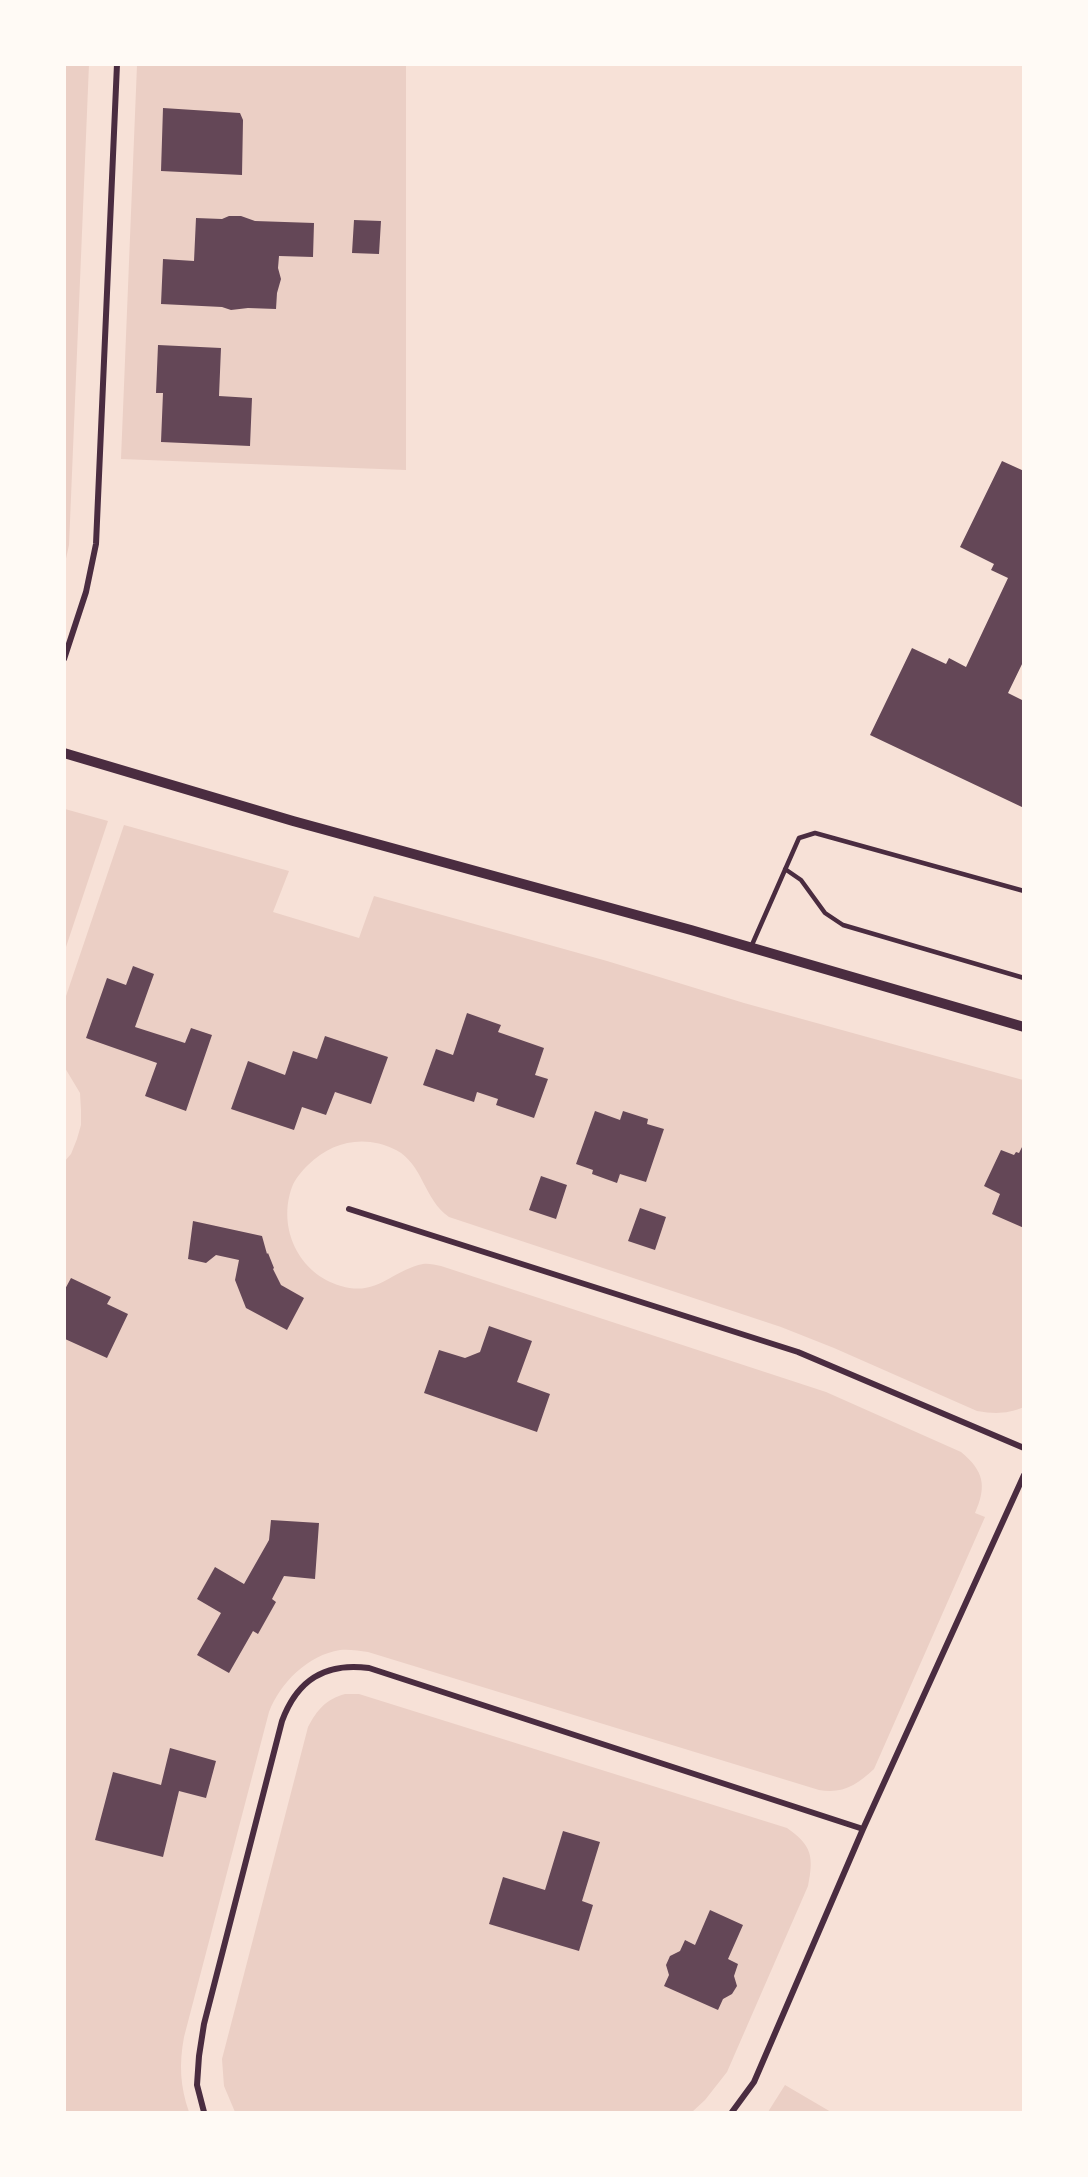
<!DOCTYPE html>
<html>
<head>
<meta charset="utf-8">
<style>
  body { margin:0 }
  #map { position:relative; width:1088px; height:2177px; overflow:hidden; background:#f7e1d7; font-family:"Roboto Condensed",sans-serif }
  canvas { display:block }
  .frame { position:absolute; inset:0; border:66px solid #fffaf5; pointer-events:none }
</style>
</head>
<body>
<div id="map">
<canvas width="1088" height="2177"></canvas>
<div class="frame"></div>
</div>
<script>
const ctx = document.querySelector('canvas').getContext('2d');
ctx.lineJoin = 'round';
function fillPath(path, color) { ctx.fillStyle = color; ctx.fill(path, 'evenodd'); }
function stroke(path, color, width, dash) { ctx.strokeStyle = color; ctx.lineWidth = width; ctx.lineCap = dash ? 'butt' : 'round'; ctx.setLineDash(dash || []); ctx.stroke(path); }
fillPath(new Path2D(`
  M89,64L69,545L65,563V65Z
  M137,65H406V470L121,459Z
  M65,809L108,821L65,950L64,809Z
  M124,825L289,871L273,912L359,938L374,896L607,961L744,1003L1023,1080L1024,1407C1007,1414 995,1414 977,1411L834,1348L781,1327L449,1217C424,1200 423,1164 396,1150C365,1134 332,1141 308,1165C302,1171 295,1179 292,1187C277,1228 299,1274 341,1286C377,1297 392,1270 423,1264C428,1263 435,1265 441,1266L826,1392L961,1452C984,1471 987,1486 975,1513L985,1517L874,1769C857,1785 843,1794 819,1790L368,1652C359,1651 350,1649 340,1650C308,1655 280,1683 269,1712L184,2037C179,2064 180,2086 189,2112H65L64,1162L71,1154L77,1139L81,1125V1110L80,1093L65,1068L64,1002Z
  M345,1694H359L787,1828C812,1845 814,1857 808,1886L727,2072L705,2100L692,2112H235L224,2086L222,2059L308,1727C317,1710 326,1699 345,1694Z
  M785,2085L831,2112H768Z`), '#ebcfc5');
fillPath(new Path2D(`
  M163,108L240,113L243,120L242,175L161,171Z
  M229,216H241L255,221L314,223L313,257L279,256L278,268L281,279L277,293L276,309L248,308L231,310L222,307L161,304L163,259L194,261L196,218L222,219Z
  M354,220L381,221L379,254L352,253Z
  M158,345L221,348L219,396L252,398L250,446L161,442L163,393H156Z
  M1002,461L1024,471V660L1008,693L1024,701V808L870,735L912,648L946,664L949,658L966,667L1008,578L991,570L994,564L960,547Z
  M133,966L154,974L135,1027L185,1043L191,1028L212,1035L186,1111L145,1096L157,1063L86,1038L107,978L126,985Z
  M467,1013L501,1025L498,1032L544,1048L535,1075L548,1079L534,1118L496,1105L498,1099L477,1092L474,1102L423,1085L436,1049L453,1055Z
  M325,1036L388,1057L371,1104L335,1092L326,1115L302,1107L294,1130L231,1109L248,1061L285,1075L293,1051L317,1059Z
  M595,1111L620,1120L623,1111L648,1119L647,1124L664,1129L646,1182L620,1174L617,1183L592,1174L593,1170L576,1164Z
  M1024,1143V1228L992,1214L1000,1194L984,1186L1001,1150L1014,1155L1016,1152L1019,1153Z
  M541,1176L567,1185L556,1219L529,1210Z
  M640,1208L666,1217L655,1250L628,1241Z
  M193,1221L262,1236L267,1254L268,1253L274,1268L273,1269L281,1285L304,1298L287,1330L246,1308L235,1280L239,1260L216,1255L206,1263L188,1259Z
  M71,1278L111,1297L107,1304L128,1314L107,1358L65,1339L64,1291Z
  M489,1326L532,1341L517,1382L550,1394L537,1432L424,1393L439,1350L465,1358L480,1352Z
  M271,1520L319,1523L315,1579L284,1576L272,1599L276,1602L258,1634L253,1631L229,1673L197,1655L221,1613L197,1599L215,1567L244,1584L269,1540Z
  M170,1748L216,1761L206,1798L179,1791L163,1857L95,1840L113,1772L161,1785Z
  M563,1831L600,1842L582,1901L593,1905L579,1951L489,1924L503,1877L545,1890Z
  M710,1910L743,1925L728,1959L738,1964L734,1976L737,1986L732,1994L723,1999L718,2010L664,1986L669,1975L666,1965L670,1956L680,1951L685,1940L695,1945Z`), '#644757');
stroke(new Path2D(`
  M785,869L801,880L825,913L843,925L1024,978
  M751,947L799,838L815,833L1024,891`), '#4a2c40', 4.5);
stroke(new Path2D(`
  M64,659L86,592L96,544L117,64
  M349,1209L798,1352L1024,1448
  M204,2112L197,2085L199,2056L204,2024L282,1721C297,1680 325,1662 369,1668L863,1829
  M732,2112L754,2082L863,1829L1024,1475`), '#4a2c40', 6);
stroke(new Path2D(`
  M64,753L293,821L691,930L1024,1027`), '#4a2c40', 10);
</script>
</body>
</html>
